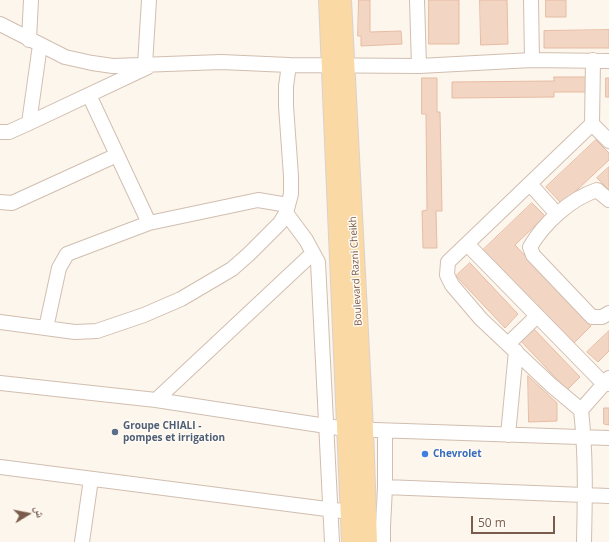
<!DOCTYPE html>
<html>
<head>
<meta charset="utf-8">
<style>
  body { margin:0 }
  #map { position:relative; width:609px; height:542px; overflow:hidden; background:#fdf6ec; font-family:"Open Sans","Noto Naskh Arabic",sans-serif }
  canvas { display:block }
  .north { position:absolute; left:8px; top:494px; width:40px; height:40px; -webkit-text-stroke:3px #fffaf3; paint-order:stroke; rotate:80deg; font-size:11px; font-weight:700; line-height:16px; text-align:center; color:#7a5c4d }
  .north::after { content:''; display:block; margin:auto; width:14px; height:18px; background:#7a5c4d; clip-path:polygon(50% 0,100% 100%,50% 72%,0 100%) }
  .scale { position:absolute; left:471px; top:516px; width:84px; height:18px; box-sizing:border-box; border:2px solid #7a5c4d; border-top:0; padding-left:5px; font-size:12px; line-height:14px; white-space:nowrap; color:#7a5c4d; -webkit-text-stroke:3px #fffaf3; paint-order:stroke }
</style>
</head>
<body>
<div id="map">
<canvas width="609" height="542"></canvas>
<div class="north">ش</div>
<div class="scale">50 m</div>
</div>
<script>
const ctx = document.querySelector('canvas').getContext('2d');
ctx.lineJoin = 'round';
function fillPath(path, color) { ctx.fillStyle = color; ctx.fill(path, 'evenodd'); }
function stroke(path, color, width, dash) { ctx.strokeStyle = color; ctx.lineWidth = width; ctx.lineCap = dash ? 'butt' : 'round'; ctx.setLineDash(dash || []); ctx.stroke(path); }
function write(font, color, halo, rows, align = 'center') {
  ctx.font = font + ' "Open Sans",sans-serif'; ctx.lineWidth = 3; ctx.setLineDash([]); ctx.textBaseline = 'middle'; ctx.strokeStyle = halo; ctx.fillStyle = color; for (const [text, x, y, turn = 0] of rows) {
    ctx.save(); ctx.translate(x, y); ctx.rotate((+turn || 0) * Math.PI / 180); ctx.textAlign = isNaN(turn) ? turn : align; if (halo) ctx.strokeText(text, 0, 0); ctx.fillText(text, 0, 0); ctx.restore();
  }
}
const building = new Path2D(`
  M359,0H370V32L401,31L402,44L361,46V36H358Z
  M429,0H459V44H429Z
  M480,0H507L508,44L481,45Z
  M546,0H566V17H546Z
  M609,30V48H544V31Z
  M554,77H586V92H554V97L452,98V82L554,81Z
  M422,78H437V112H440L442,211H436L437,248H423L422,211L427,210L426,114H422Z
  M606,78H609V97H606Z
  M596,140L609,153V160L562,204L546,187Z
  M609,167V190L597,178Z
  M532,203L545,216L515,245L591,326L572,345L482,251Z
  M470,263L518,314L505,328L456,276Z
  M532,327L580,377L567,390L519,339Z
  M609,331V351L598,362L587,352Z
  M528,376L557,403V421L529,422Z
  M604,408H609V425L604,424Z`);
fillPath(building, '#f3d5c3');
stroke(building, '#e6bba3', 1);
const minor = new Path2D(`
  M417,0L419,66
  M531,0L532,60
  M0,24L65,57L92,63L113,66L221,62L289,65
  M29,40L31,0
  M145,65L149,0
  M29,123L40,45
  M592,124L609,141
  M0,132H9L29,123L148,67
  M530,184L557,214
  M609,200L597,190C570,199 544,223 530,247L533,255L592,317H602L609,313
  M0,202L12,203L117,155
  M286,213L306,240L318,262L332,542
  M149,223L258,200L288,205
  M467,244L604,384H609
  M0,322L75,332L97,331L144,315L181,299L232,269L249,254L280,223L286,213L291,194V176L286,106V86L289,65L419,66L532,60L609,61
  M46,328L59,268L67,254L149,223L89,95
  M508,344L537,316
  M0,383L156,400L346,429L609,438
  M156,400L313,253
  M581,410L609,378
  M508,435L516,351
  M0,467L350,512
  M385,487L609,496
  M367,529L383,527L385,487V431
  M82,542L91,479
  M383,542V527
  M584,542C585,498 586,454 581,410L551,385L481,319L452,285L447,275L448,262L592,124L593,60`);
const major = new Path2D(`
  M328,0L351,542
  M342,0L364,430L368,542`);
stroke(minor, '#d1beb0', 16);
stroke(major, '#dad1cd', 20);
stroke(minor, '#fff', 14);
stroke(major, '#fbd9a5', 18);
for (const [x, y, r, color] of [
  [115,432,4,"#5c6f8a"],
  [425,454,4,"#3f7fe0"]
]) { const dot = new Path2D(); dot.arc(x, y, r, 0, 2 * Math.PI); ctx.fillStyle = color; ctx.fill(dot); stroke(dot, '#fffaf3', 1.5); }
write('10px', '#7a5c4d', '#fffaf3', [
  ["Boulevard Razni Cheikh",356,271,-93]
]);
write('bold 10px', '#4e5e75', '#fffaf3', [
  ["Groupe CHIALI -",123,426],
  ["pompes et irrigation",123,438]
], 'left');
write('bold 10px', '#366cbe', '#fffaf3', [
  ["Chevrolet",433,454]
], 'left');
</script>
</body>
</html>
